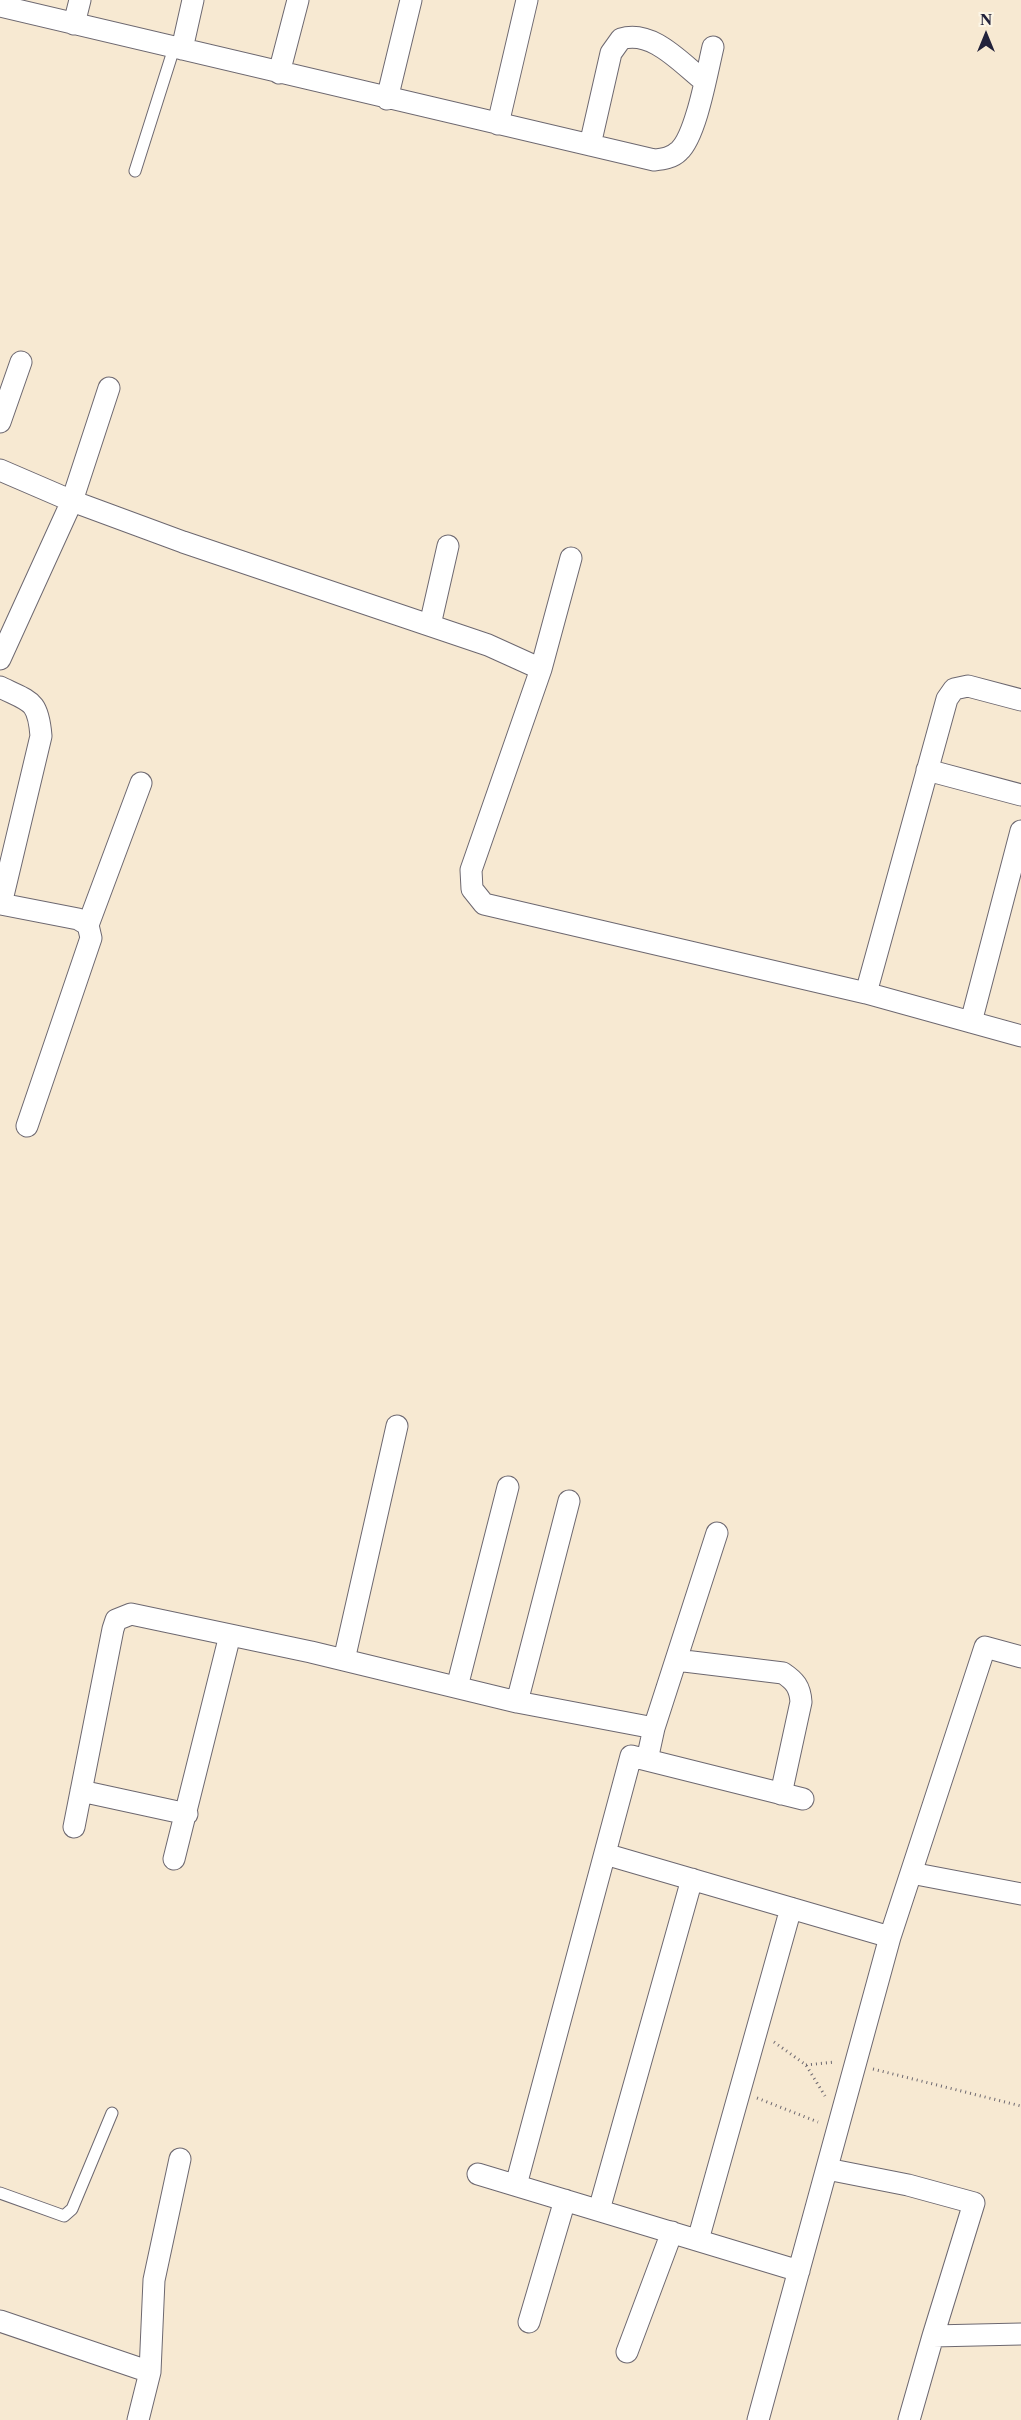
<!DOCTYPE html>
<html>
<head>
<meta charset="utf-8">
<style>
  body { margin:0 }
  #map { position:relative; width:1021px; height:2420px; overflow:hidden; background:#f7e9d2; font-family:"Libre Caslon Text",serif }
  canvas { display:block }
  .north { position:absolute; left:961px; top:10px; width:50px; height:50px; -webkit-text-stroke:4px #fcf5e5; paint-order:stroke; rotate:0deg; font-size:14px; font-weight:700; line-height:20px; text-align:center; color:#22223b }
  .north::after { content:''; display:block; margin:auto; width:18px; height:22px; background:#22223b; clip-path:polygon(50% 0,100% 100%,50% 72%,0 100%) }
</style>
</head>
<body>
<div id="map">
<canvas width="1021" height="2420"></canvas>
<div class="north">N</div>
</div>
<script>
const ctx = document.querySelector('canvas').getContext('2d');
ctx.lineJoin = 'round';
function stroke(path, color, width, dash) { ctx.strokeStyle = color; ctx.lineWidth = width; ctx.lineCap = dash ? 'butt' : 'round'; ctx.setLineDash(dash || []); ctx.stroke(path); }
const lane = new Path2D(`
  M135,171L174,48
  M0,2193L64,2216L72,2209L112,2113`);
const street = new Path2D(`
  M0,6L654,160C663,159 672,158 679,151C696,136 707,72 713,47
  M74,24L80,0
  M182,49L193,0
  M279,73L298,0
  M387,99L411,0
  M498,124L527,0
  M590,145L611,53L621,39C652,29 681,63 704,81
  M0,422L21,362
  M0,470L72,501L183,542L488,645L541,669L471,870L472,889L484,904L866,993L1021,1036
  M430,625L448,546
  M0,659L72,501L109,388
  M541,669L571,558
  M0,687C30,702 38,699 41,736L1,904L78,919L88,925L91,938L27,1126
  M927,770L1021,795
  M88,925L141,783
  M866,993L947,699L954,689L968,686L1021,700
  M971,1022L1021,831
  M344,1660L397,1426
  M676,1660L783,1673C795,1681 800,1687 801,1702L781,1794
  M457,1687L508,1487
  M517,1702L569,1501
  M647,1760L654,1728L717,1533
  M81,1791L187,1814
  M74,1827L113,1629L116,1620L131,1614L311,1652L517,1702L654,1728
  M605,1854L890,1937
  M174,1859L230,1635
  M911,1873L1021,1894
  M827,2169L908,2185L974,2203L933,2336L909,2420
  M478,2174L799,2271
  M516,2185L631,1756L803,1799
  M599,2210L692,1879
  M698,2240L791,1908
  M0,2321L150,2372
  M529,2322L565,2200
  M933,2336L1021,2334
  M627,2352L672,2232
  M138,2420L150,2372L154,2280L180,2159
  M758,2420L890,1937L985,1647L1021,1657`);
stroke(lane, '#6d6870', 13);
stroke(street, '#6d6870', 23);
stroke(new Path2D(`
  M774,2042L806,2065L825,2096
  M806,2065L835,2062
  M873,2069L1021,2106
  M757,2098L818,2122`), '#6d6870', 3, [1, 4]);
stroke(lane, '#fff', 11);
stroke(street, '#fff', 21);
</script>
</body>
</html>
